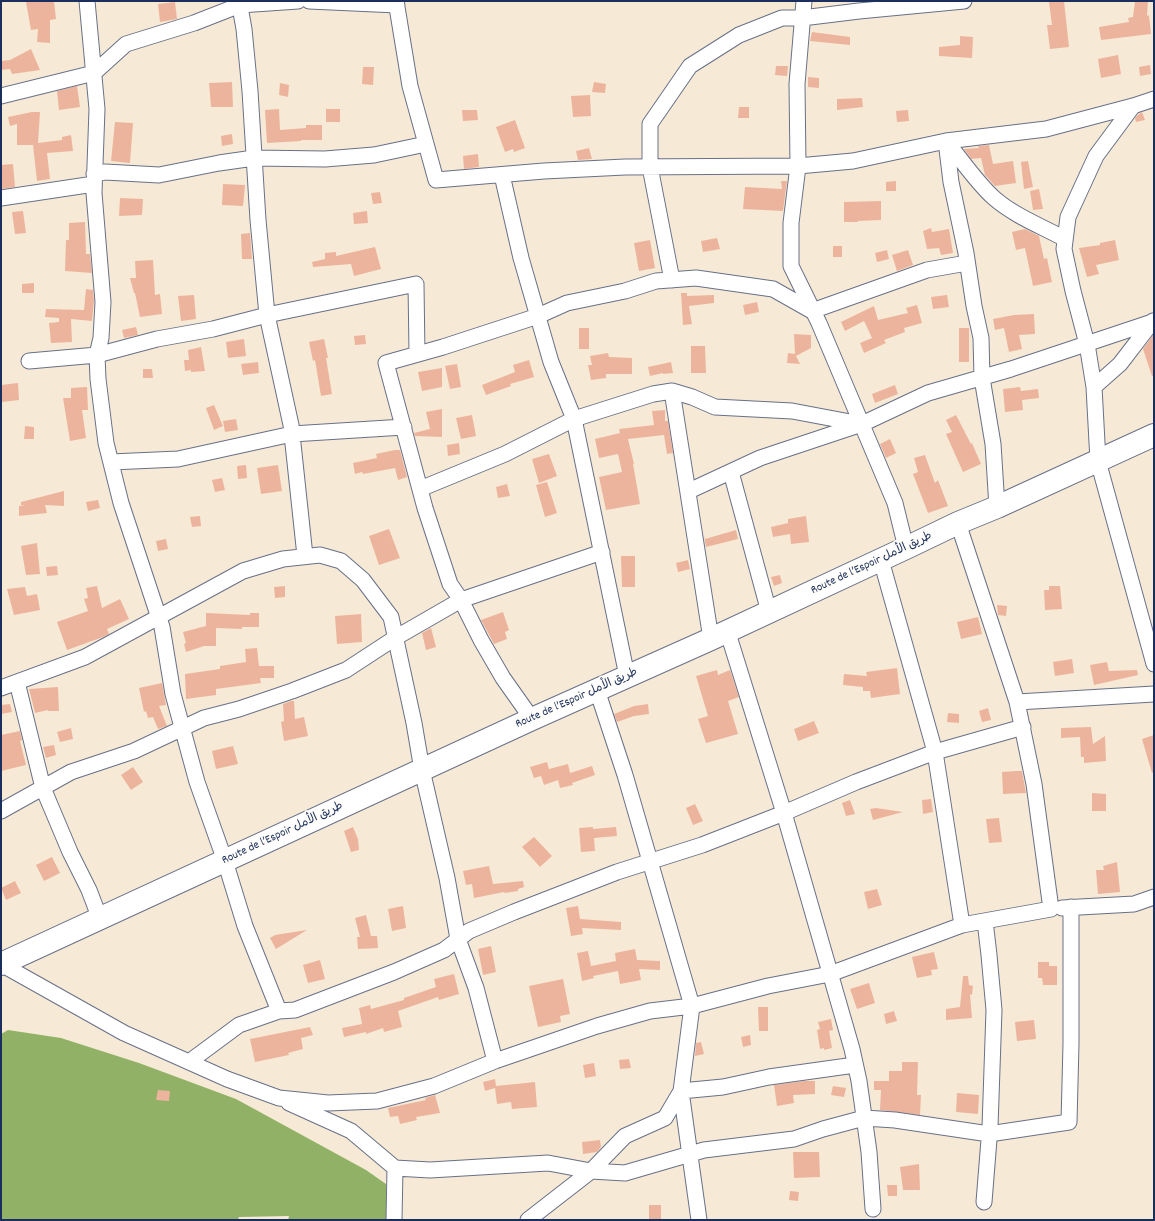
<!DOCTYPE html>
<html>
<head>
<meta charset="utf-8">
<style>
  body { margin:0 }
  #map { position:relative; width:1155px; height:1221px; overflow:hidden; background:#f6ead6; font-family:Dekko,sans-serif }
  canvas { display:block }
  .frame { position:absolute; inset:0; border:2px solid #1b2f5e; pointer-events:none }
</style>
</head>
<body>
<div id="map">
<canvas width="1155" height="1221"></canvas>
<div class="frame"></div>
</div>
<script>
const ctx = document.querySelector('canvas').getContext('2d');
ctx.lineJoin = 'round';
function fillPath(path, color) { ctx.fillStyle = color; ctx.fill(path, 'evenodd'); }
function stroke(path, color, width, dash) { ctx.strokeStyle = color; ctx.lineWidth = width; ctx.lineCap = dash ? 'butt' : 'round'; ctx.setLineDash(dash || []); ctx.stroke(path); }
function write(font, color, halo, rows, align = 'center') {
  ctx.font = font + ' Dekko,"Playpen Sans Arabic",sans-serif'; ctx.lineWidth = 3.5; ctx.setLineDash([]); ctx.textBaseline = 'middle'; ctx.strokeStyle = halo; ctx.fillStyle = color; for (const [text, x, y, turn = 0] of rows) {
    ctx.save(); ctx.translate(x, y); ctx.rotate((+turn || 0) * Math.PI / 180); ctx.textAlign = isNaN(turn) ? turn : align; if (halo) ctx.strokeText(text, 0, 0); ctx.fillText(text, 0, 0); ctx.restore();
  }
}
fillPath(new Path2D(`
  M8,1030L61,1038L139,1063L236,1099L366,1170L386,1184L388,1220H288L289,1216L239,1217L238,1220H1V1034Z`), '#91b266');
fillPath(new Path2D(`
  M33,1H54L56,19L50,20V43L37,42L38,29L31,30L26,2Z
  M1058,1H1064L1069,47L1050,49L1047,25H1052L1049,2Z
  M1135,1H1148L1147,16L1149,15L1151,34L1101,40L1099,27L1129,22L1128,18L1133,17Z
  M175,2L177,19L160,22L158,4Z
  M812,32L850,37V45L810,41Z
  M960,36L973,37L972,58L939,56V47L960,45Z
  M31,49L40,70L12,74L10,69L1,70V61L10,60Z
  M1118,55L1121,74L1101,78L1098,59Z
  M1150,65L1151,74L1140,76L1139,67Z
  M776,66H788L787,76L775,75Z
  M363,67H374L373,85L362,84Z
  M808,77L819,78V88L808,87Z
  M232,82L233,107H211L209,83Z
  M594,82L606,84L605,93L592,92Z
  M280,83L289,85L288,97L279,95Z
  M77,86L80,107L59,110L57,91Z
  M590,95L591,116L573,117L571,96Z
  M862,98L863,107L837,110V99Z
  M739,107H749V118H738Z
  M279,109L280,130L306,128V125H322V140H301V141L267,143L265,110Z
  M326,109H340V122H326Z
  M462,110H477L478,120L463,121Z
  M908,110L909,121L897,122L896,111Z
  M32,112H40L38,143L62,140V137L71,135L73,151L47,153L50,179L37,181L33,145H17V124L10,126L8,117Z
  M1142,112L1145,120L1136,122L1135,118L1139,114Z
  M515,120L525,148L514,152L513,149L505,152L496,127Z
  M115,122L133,123L130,163L111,161Z
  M232,134L233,144L222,146L221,136Z
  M989,145L993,164L1013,161L1016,183L995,186L985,175L981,158L971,159L964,149L979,148L978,146Z
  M589,148L592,159L578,160L576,151Z
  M478,154L479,167L464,169L463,156Z
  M1028,161L1033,187L1024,189L1021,162Z
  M13,164L15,187L1,189V165Z
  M781,181H787L783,211L743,209L745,187L782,189Z
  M896,181V191H886V182Z
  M223,184L245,185L243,206L222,205Z
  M1039,189L1043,209L1033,210L1030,191Z
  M380,192L382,203L373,204L371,193Z
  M120,198L143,199L142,215L119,216Z
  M881,201V220L858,221V222H844V202Z
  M23,211L26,233L15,234L12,212Z
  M367,211L368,223L354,224L353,213Z
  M85,222L86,254H90L92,273L65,271L66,240H69V223Z
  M931,228L932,232L949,229L953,253L941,255L939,248L927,249L923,231Z
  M1025,229L1039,236L1044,259L1047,258L1052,282L1033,286L1025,248L1016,250L1012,232Z
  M250,233L252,259H242L241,234Z
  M717,238L720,249L703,252L701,241Z
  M650,240L655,268L639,271L634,243Z
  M1115,240L1119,260L1096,265L1099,274L1087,277L1079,248L1100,245V243Z
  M833,246H842V257H833Z
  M375,247L381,269L354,276L351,264L313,267L312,262L325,259V253L336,252V256Z
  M887,250L889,259L877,262L875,253Z
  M908,250L913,265L897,271L892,255Z
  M153,260L155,295L160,294L162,314L140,317L135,293H134L130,278H136L135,261Z
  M34,283V293H22V284Z
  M86,289L93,290L94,301L92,321L71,319L72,342L51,343L49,323L59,322V318L45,317L46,309L84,310Z
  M681,293H687V296L714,295V303L689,306L692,324L683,325Z
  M194,295L196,319L181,321L178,296Z
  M947,295L949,307L933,309L931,297Z
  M757,302L759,312L745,315L743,305Z
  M917,305L922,323L904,328L905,332L884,340L886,343L864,353L860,343L872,338L864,321L845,331L841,322L874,306L878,320L908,313L906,308Z
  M1034,314L1035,334L1019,335L1022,349L1009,352L1004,328L995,330L993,319L1014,315Z
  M136,327L138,335L124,338L122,330Z
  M579,328H589V349H579Z
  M959,328H969V362H959Z
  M794,334L811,335V348L796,356L800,364L787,363L788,353L795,354Z
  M1154,334V376H1152L1143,349Z
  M365,335L366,344L355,345L354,336Z
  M244,339L246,356L228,358L226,342Z
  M324,339L328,358H326L332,394L321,396L315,360L313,361L309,342Z
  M691,346H705L706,373H691Z
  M201,347L205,371L191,372V370L185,371L184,360H189L188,350Z
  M608,353L609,357L632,358V374H606V378L591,380L588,365H592L590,356Z
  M529,360L534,377L510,384L511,386L486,395L482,385L515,372L513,365Z
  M258,362L259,373L243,375L241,364Z
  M671,362L673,373L663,374V373L650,376L648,367Z
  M457,364L461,387L450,389L445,366Z
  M442,368V387L422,391L418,372Z
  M143,369H152L153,378H143Z
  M18,383L19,400L2,402L1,385Z
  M895,385L898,394L875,403L872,394Z
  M87,387L88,410H82L86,438L70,441L63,398H71V388Z
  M1020,387L1021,391L1038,389L1039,398L1022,400L1023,410L1005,412L1003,389Z
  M214,405L223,426L214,430L206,408Z
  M442,409V437L415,436L414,433L430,429L426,412Z
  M665,410V421H668L673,453L667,454L664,435L628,439L634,464H633L640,504L606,510L599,477L622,472L618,454L599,458L595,439L620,433L619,429L654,425L652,411Z
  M472,415L476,436L461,439L456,418Z
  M956,415L971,444L972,443L981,464L963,472L946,434L952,432L946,420Z
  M236,419L238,430L225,432L223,421Z
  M25,426L34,427V439H24Z
  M890,439L896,453L886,458L880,444Z
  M459,443L460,454L448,456L447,445Z
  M395,450H400L407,477L398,480L395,468L363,474L362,472L355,474L353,463L377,458L376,454Z
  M549,454L557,476L539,483L532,459Z
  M925,455L935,483L938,480L948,506L928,513L913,474L918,472L914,458Z
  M246,465L247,478L238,479L237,466Z
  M278,465L282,491L261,494L257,468Z
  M222,478L225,490L215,492L212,480Z
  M547,482L557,513L545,517L536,485Z
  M507,484L510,496L498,498L496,487Z
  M64,491V506L45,505L47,513L19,516V506L25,505H21V502Z
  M98,500L100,508L88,511L86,502Z
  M200,516L201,526L192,527L190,517Z
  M806,516L809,542L791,544L790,534L773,537L771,527L788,523V519Z
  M389,529L400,558L379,565L369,536Z
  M736,530L738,539L706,547L704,535L705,539Z
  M166,539L168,549L158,551L156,541Z
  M37,543L40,574L26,575L21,546Z
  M621,556H635V587H622Z
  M688,560L690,569L678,572L676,563Z
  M57,566L58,575L47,576L46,567Z
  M780,575L782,583L774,586L771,577Z
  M97,586L102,608L120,599L129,619L107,629L109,634L103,637L67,650L57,622L88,611L84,599L88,598L86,588Z
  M285,586V597L275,598L274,587Z
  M1049,586H1060L1062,609L1045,610L1044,590H1049Z
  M25,587L27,596L37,594L40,610L14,615L7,589Z
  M997,605L1007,606L1006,616L998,615Z
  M503,612L509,630L505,632L507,639L494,644L481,620Z
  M206,613L250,615V613H259V627H242V629L216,628V646H204L186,652L184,644L186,643L183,632L206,626Z
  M361,614L362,642L337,644L335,616Z
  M978,617L982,634L961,639L957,622Z
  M431,628L436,647L426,650L422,633Z
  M257,648L259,666H274V678H260L261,683L216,689V695L186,699L185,674L220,669V666L246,662L245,649Z
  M1072,659L1074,673L1055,676L1053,662Z
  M1107,662L1109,671L1137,670L1138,675L1094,685L1090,665Z
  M897,668L900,694L871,698L870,691H863V687L843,685L844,674L867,676L866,672Z
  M717,670L718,675L730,670L739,697L728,701L738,734L706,743L698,719L708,716L696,676Z
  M162,683L166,705L159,706L167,726L158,729L153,717L148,718L146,711L144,712L139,688Z
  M58,687L59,711H48V710L35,713L29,689Z
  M291,701H294L295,719L304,717L308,736L284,741L281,722L284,721L283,704Z
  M10,704L12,712L1,714V705Z
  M648,704L649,714L634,716L617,722L614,714L634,706Z
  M988,708L991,720L982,722L979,711Z
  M948,713L959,714V723L947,722Z
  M814,721L819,733L798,741L794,729Z
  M1091,727L1093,744L1105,736L1106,761L1084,763V757H1081L1080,737L1061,738V728Z
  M71,728L73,739L60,742L57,732Z
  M20,731L22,740L20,741L26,765L1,771V735Z
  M1154,735V772L1152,773L1142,739Z
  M54,745L56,755L46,758L43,747Z
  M233,746L238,764L216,769L212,751Z
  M547,762L549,769L568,764L570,773L592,766L595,775L572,783L573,785L560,788L558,780L544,785L541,776L534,778L530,767Z
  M133,767L143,782L131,790L121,775Z
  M1016,771H1022L1026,793L1003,794L1002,772Z
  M1092,793L1106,794V811H1092Z
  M931,799L933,812L923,814L922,800Z
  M850,800L855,814L846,816L842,803Z
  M695,804L703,821L693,825L686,808Z
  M876,808L903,812L873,820L870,809Z
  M999,818L1002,842L989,843L986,819Z
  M353,827L358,839L359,850L351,852L344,831Z
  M593,827V829L616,827L617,836L594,838L595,851L581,852L579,828Z
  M534,837L552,856L540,867L522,847Z
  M52,857L60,873L44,881L36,865Z
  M1117,862L1120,892L1098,894L1096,870H1104L1103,866Z
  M489,866L493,884L523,881L524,887L518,889V891L505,893L504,892L474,898L472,884L466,885L463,871Z
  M15,881L21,893L6,900L1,888Z
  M877,889L882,905L868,909L864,892Z
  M403,906L406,928L392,931L388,909Z
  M578,906L580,919L621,922V930L582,928L583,934L571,936L566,908Z
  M366,915L371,936H377L378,948L358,949L357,937H360L355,918Z
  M307,930L276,949L270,938L275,935Z
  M491,946L496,972L483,975L478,949Z
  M635,949L637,960L660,961V970L639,969L641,980L620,984L618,971L593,976L594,978L582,981L577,953L588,951L591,966L616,961L615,953Z
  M934,952L938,969L931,970L932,975L917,978L912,957Z
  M320,960L325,979L308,983L303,965Z
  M1038,962H1049V966H1057V985H1043L1042,978H1038Z
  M454,974L459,994L439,1000L438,997L398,1011L402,1027L384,1032L383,1028L366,1034V1032L344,1037L342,1028L362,1024L359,1008L370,1005L371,1009L404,1000V998L436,987L434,979Z
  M963,976H968L969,985L973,986L972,995L970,994L972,1018L946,1020V1009L960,1007Z
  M563,979L570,1014L560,1016L561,1022L538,1027L529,986Z
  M869,983L875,1003L857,1009L850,989Z
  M758,1007H768V1031H759Z
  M894,1011L897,1021L886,1024L884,1014Z
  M831,1019L833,1030L829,1031L832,1048L824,1050V1048L820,1049L817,1030L820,1029L818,1022Z
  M1034,1020L1036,1039L1017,1041L1015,1022Z
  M310,1027L313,1035L301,1038L303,1049L288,1053L289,1055L255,1062L250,1039Z
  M750,1035L751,1045L743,1047L741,1037Z
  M701,1042L704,1054L695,1056L696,1043Z
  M629,1059L631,1068L620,1069L619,1060Z
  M902,1062H918L917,1095H921L920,1115L880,1110L881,1090H874V1081H889V1071H902Z
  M594,1063L596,1076L585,1078L583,1065Z
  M495,1079L496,1086L535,1082L537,1107L512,1109L511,1102L497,1104L495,1088L485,1091L483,1082Z
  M804,1081H815V1094L793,1095L794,1103L777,1106L774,1085Z
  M833,1086L846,1088L844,1097L831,1095Z
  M158,1090L170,1091L169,1101L156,1100Z
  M957,1093L979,1095L978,1114L956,1112Z
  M435,1095L440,1113L416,1117L417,1120L400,1124L398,1116L390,1117L388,1108L426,1100L425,1098Z
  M600,1140L601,1147L597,1152L583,1154L582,1142Z
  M793,1152H819L820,1177L794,1178Z
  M919,1164L920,1190H903L900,1167Z
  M887,1185H897V1196H888Z
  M790,1191L799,1192L798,1201L789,1200Z
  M649,1205H661V1220H649Z`), '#edb49d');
const minor = new Path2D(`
  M87,1L97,109L94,193L103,302L101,338L97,355L98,379L106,443L121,503L162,627L173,694L197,782L225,861L245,926L279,1011
  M239,1L244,29L250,91L258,220L267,315L291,425L305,556
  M309,1L397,5
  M396,1L410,86L436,180L544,171L625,167L798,166L853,161L946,141L1046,129L1133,106L1154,99
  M804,1L797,84L798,166L791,223V266L819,323L895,503L906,548
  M1,96L94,73L126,44L194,23L240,5L298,1
  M1133,106L1096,156L1068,217L1064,249L1073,291L1087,344L1094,387L1098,461L1154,664
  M946,141L951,182L966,253L974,306L981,338L982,378L993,444L997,507
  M946,141C961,159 977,183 994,198C1013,215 1043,227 1065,239
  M94,174L105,172L159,175L219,163L254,158L325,159L374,155L426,144
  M502,175L521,258L551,362L574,419L627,676
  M1,198L94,184
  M672,280L650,167V124L690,66L739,35L782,18H802L859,11L964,1
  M29,361L97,355L157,339L213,329L267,315L416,284L417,354
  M1094,387L1120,364L1153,321
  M672,391L711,639
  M111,462L178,459L292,434L404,427
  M731,472L769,612
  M420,489L505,454L574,419L653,394L672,391L692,397L715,407L792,411L861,424
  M689,491L760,458L862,424L928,393L1011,369L1152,322
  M881,560L935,752L962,925
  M727,630L784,813L852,1049L859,1081L869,1152L873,1209
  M17,682L43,788L70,852L89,890L100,919
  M1,688L85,657L243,571L283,559L320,555L341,561L363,580L391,617L414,723L422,770L447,878L458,939L476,988L495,1061
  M1017,702L1154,694
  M532,719L503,678L481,640L461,600L450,584L425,508L386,363L443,347L538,316L567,303L625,291L656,281L696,278L773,289L812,311L927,270L967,263
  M1,811L71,772L134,751L204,718L239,709L292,691L346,670L395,638L461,600L602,552
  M1062,908L1134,904L1154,897
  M1,964L124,1033L227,1079L279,1098L328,1103L377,1101L434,1086L495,1061L597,1026L650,1011L692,1006L768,986L830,974L962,925L1051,909L1034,784L1017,702L958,523
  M189,1062L239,1025L279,1011L295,1010L394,972L444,950L469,931L514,912L617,872L702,845L784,813L856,782L935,752L1023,727
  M289,1103L351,1131L395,1168L394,1220
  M395,1168L430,1170L548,1163L591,1171L625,1173L704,1150L794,1139L823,1129L864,1118L895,1120L989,1134L1069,1122L1071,1044V907
  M984,1202L990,1127L994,1010L989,955L985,921
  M528,1220L591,1171L625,1136L665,1118L681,1091L692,1006L625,775L597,690
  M699,1220L681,1091L723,1087L769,1077L855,1065`);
const highway = new Path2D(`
  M1,964L532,719L711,639L906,548L958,523L997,507L1154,435`);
stroke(minor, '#687088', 17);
stroke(highway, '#687088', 24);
stroke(minor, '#fff', 15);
stroke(highway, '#fff', 22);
write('12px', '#1b2f5e', '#fdfcf7', [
  ["Route de l’Espoir طريق الأمل",872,564,-25],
  ["Route de l’Espoir طريق الأمل",577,699,-24],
  ["Route de l’Espoir طريق الأمل",283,834,-25]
]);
</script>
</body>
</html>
